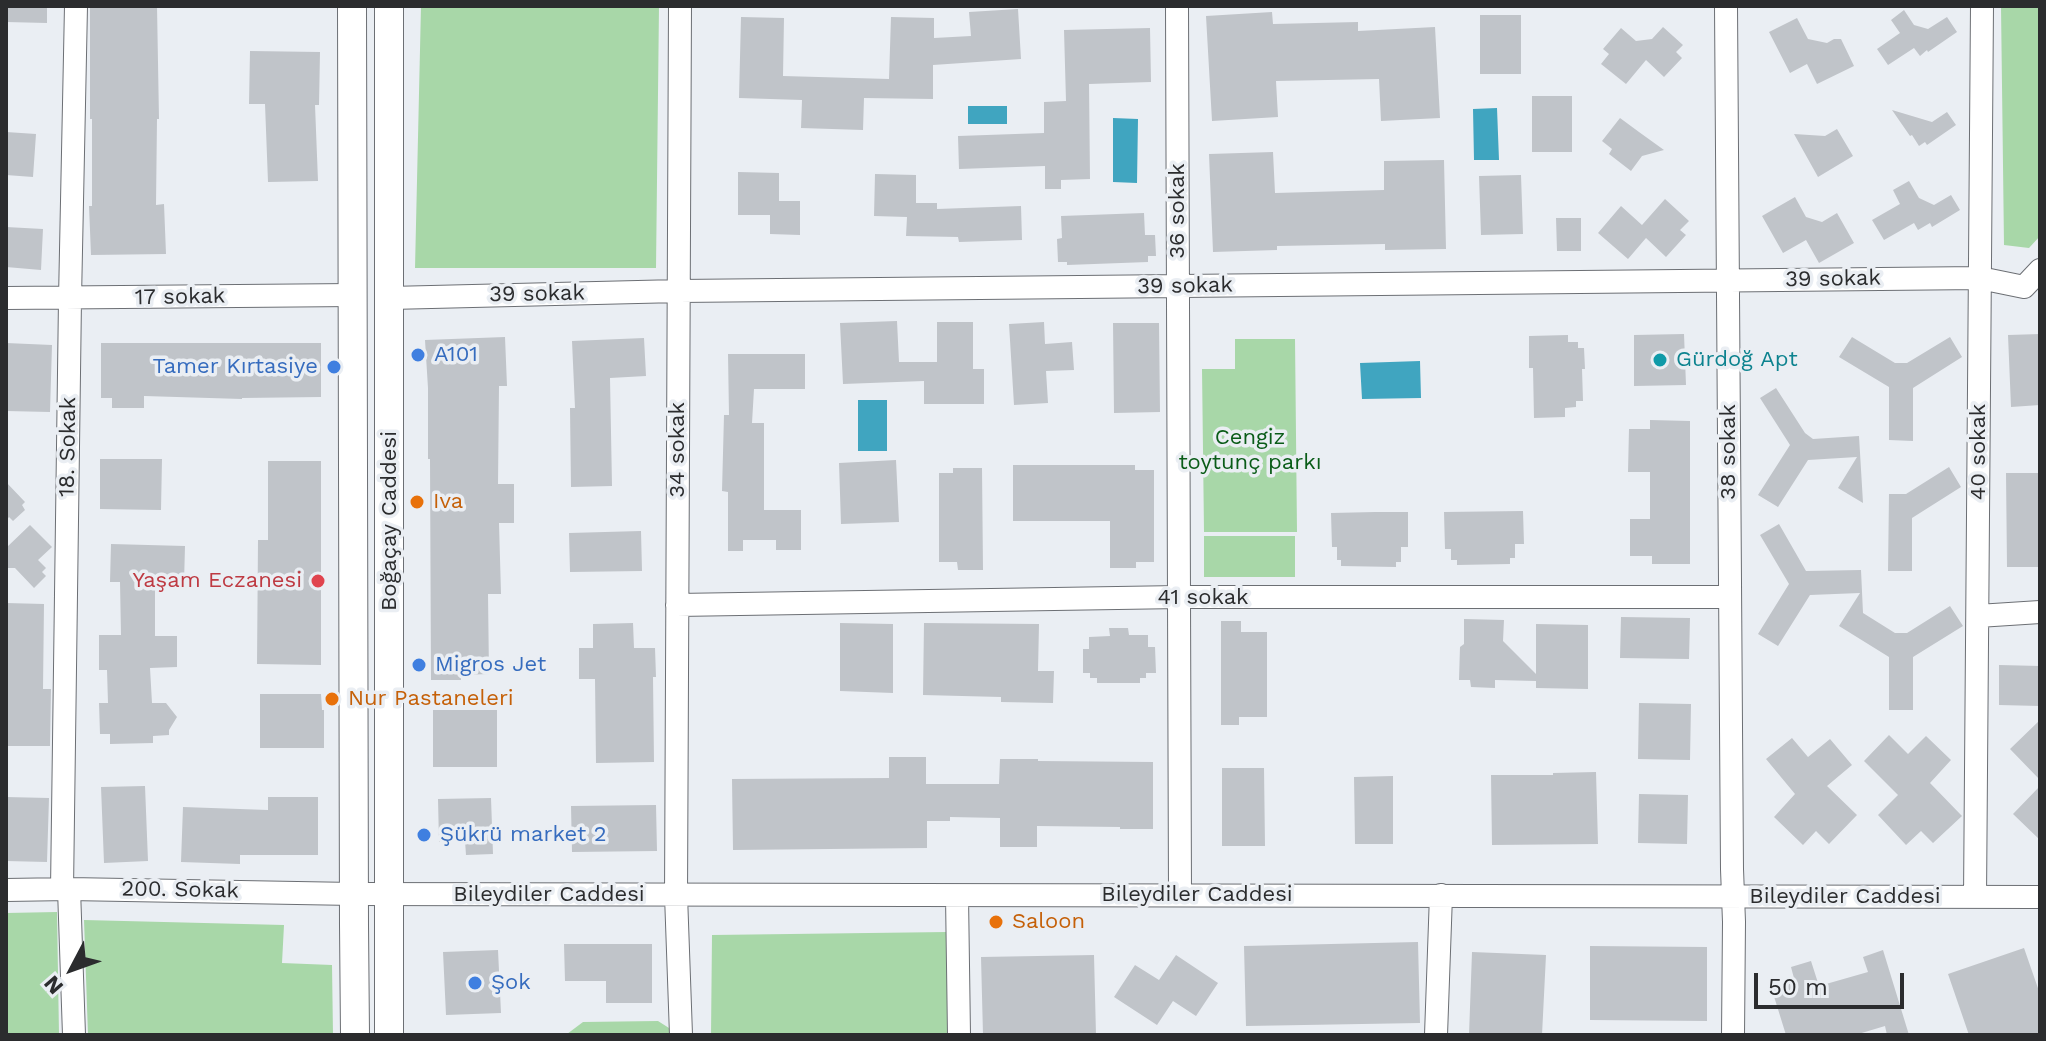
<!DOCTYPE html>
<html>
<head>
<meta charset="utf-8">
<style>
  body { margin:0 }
  #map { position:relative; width:2046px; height:1041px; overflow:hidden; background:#eaeef3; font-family:"Work Sans",sans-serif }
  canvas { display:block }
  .frame { position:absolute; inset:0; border:8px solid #2b2c2e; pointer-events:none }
  .north { position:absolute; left:32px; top:929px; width:80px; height:80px; -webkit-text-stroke:6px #eaeef3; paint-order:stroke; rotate:229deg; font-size:22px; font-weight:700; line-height:32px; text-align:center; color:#2b2c2e }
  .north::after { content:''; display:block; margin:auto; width:28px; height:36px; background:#2b2c2e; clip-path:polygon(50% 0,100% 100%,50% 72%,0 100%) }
  .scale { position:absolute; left:1754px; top:973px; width:150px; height:36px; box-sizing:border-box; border:4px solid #2b2c2e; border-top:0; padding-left:10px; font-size:24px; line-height:28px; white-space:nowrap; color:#2b2c2e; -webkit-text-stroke:6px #eaeef3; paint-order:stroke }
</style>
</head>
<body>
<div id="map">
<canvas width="2046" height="1041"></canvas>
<div class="frame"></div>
<div class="north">N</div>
<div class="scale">50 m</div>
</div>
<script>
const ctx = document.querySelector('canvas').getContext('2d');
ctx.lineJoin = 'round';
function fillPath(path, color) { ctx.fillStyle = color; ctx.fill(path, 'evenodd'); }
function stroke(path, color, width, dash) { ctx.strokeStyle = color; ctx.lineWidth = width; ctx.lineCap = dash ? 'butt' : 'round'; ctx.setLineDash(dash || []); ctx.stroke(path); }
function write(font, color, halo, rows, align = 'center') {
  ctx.font = font + ' "Work Sans",sans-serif'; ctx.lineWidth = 7; ctx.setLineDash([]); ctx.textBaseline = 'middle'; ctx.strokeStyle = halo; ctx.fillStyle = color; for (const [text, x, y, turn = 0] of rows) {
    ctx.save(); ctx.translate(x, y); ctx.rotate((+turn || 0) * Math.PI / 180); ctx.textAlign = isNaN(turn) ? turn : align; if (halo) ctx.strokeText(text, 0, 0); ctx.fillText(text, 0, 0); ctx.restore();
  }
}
fillPath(new Path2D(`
  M421,6H659L656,268H415Z
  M2001,6H2040V236L2029,248L2004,245Z
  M1235,339H1295L1297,532H1204L1202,369H1235Z
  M1204,536H1295V577H1204Z
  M57,912L59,1035H6V913Z
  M84,920L284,925L282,963L332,965L333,1035H88Z
  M947,932L949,1035H711L712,935Z
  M658,1021L669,1028V1035L567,1034L583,1022Z`), '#a8d7a8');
fillPath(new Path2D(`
  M968,106H1007V124H968Z
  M1497,108L1499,160H1474L1473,109Z
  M1113,118L1138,119L1137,183L1113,182Z
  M1420,361L1421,398L1362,399L1360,363Z
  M858,400H887V451H858Z`), '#40a5c0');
fillPath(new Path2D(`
  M6,6H47V23L6,22Z
  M90,6H157L159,119H157L156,205L164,204L166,254L91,255L89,206H92V119H90Z
  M1018,9L1021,59L933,65V99L864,98L863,130L801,128L802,100L739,98L741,17L784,18L783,76L889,79L891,17L934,18V38L971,36L969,12Z
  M1904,10L1914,25L1928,29L1947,17L1957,32L1928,52L1927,50L1920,56L1914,48L1888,65L1877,49L1900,33L1891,20Z
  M1272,12L1273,24L1358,22V31L1435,27L1440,118L1381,121L1379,79L1276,81L1278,117L1212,121L1206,16Z
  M1480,15H1521V74H1480Z
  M1797,18L1808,39L1827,43L1834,39H1841L1854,66L1817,84L1807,64L1790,73L1769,32Z
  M1663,27L1683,45L1676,52L1682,58L1664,77L1646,60L1626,84L1601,64L1609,54L1603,49L1621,28L1636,41L1652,39Z
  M1150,28L1151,82L1089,84L1090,179L1061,180V189H1045V166L959,169L958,136L1044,133V102L1066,101L1064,30Z
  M250,51L320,52L319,105H315L318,181L268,182L265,104H249Z
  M1532,96H1572V152H1532Z
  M1892,110L1932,122L1947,112L1956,125L1927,145L1925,142L1919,146L1912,135L1910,136Z
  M1620,118L1639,132L1664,150L1642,156L1631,171L1609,154L1612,149L1602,141Z
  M1837,129L1853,156L1818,177L1794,134L1825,136Z
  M6,132L36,134L33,177L6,175Z
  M1273,152L1275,193L1384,190V161L1444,160L1446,249L1385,250V244L1277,246V250L1213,252L1209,154Z
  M738,172L779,173V201H800V235L770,234V215H738Z
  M875,174L916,175V203H937V209L1021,206L1022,240L959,242L958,237L906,236L907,217L874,216Z
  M1521,175L1523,234L1481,235L1479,176Z
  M1909,181L1919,198L1934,205L1951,195L1960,210L1932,227L1930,223L1918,230L1914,223L1884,240L1872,220L1900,204L1893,190Z
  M1795,197L1806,217L1822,222L1837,213L1854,243L1819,263L1806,240L1783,253L1762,216Z
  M1665,199L1689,221L1680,230L1686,235L1666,257L1646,238L1628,259L1598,233L1621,206L1642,225Z
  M1144,213L1145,235H1155L1156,256H1148V262L1067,265V262H1058L1057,239L1062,238L1061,216Z
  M1556,218H1581V251H1557Z
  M6,227L43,229L41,270L6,267Z
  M897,321L899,362H937V322H973V369H984V404H924V381L843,384L840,323Z
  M1044,322L1045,344L1072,342L1074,370L1046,371L1048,403L1014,405L1009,324Z
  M1113,323H1159L1160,412L1114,413Z
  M1684,334L1686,385L1634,386V335Z
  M2040,334V405L2011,407L2008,335Z
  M1568,335V342H1578V348H1584L1585,369H1582L1583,401H1576V407L1565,408V417L1534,418L1533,368H1529V336Z
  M505,337L507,386H499L498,484H514V523H499L501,594H488L489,674L461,675V680H431L430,459H428V388L425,340Z
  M1852,337L1895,363H1907L1950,337L1962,357L1913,388V441L1889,440V387L1839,357Z
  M644,338L646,376L610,378L612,486L571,487L570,408H575L572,341Z
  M6,343L52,345L50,412L6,411Z
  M101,343H321V397L242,398V399L144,396V408H112V398H101Z
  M728,354H805V389H754L752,423H764V510H801V550H776V540H743V551H728V492L722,491L724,415H729Z
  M1776,388L1805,433L1813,439L1859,436L1863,503L1838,488L1857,457L1808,460L1778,507L1758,495L1790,445L1760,398Z
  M1650,420L1690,421V564H1652V556H1630V519H1650V472H1628L1629,429H1650Z
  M100,459H162L161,510L100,509Z
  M896,460L899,522L841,524L839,463Z
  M268,461H321V665L257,664L258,540H268Z
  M1013,465H1135V470H1154V562H1136V568H1110V521H1013Z
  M1949,467L1961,487L1912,518V571H1888L1889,494H1906Z
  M953,468H982L983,570H958L957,562H939V473H953Z
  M2006,473H2040V567H2007Z
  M6,482L25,502L22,505L25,510L13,521L9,517L6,521Z
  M1523,511L1524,544H1515V558H1510V564L1457,565V560H1451V549H1445L1444,512Z
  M1375,512H1408V547H1401V562H1396V567L1341,566V560H1337V547H1332L1331,513Z
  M1779,524L1806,571L1861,570L1863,613L1895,633H1907L1950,606L1963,626L1913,657V710H1889V657L1839,626L1860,593L1810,595L1778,646L1758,634L1789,584L1760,535Z
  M30,525L52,547L38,560L46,568L42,572L46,576L34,588L15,568H6V548Z
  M641,531L642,571L570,572L569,533Z
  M111,544L185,546L184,583H155V636H177V667L150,668L152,703H166L177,717L169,730V735L153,736V743L110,744V734H100L99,703H108L107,670H99V635H121L120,582H110Z
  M6,603L44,604L43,689H51L50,746H6Z
  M1621,617L1690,618L1689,659L1620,658Z
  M1464,619L1504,620L1503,641L1536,674V624L1588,625V689L1536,688V681L1495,680V688L1471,687L1470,680H1459L1460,647L1464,644Z
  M1221,621H1241V632H1267V717H1239V725H1221Z
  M633,623L634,648H655L656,677H653L654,762L596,763L595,679H579V648H593V624Z
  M840,623L893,624V693L840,691Z
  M924,623L1039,624L1038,671H1054L1053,703L1001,702V697L923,695Z
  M1109,628H1128L1129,635H1148V647H1155L1156,673H1146V678H1140V683H1097V678H1090V673H1083V649H1089V637L1110,636Z
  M1999,665L2040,666V706L1999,705Z
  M260,694H321L322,710H324V748H260Z
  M1639,703L1691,704L1690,760L1638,759Z
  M433,710H497V767H433Z
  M2040,720V780L2010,749Z
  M1889,735L1908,754L1926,736L1951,760L1930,783L1962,816L1933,843L1921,831L1906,845L1878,815L1898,795L1864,761Z
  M1792,738L1808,757L1830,739L1852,765L1827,786L1857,815L1829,844L1816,831L1803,845L1774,817L1795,794L1766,759Z
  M889,757H926V784H999L1000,759H1038V761L1153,762V829H1120V827L1037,826V847H1000V818L950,817V821H927V848L733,850L732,779L889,778Z
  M1222,768H1264L1265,846H1222Z
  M1596,772L1598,844L1492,845L1491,775H1553V773Z
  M1393,776V844H1355L1354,777Z
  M145,786L148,861L104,863L101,787Z
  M2040,786V840L2013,814Z
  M1639,794L1688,795L1687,844L1638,843Z
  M6,797L49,798L47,862L6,861Z
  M268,797H318V855H240V864L181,862L183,807L268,810Z
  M491,798L493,854L466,855L465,841L439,842L438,799Z
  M656,805L657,851L572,852L571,806Z
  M1418,942L1420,1023L1246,1026L1244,946Z
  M564,944H652V1003H606V981H565Z
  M1590,946L1707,947V1021L1590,1020Z
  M2024,948L2040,994V1035H1969L1948,974Z
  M498,950L501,1013L446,1015L443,952Z
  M1883,950L1909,1035H1887L1885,1026L1855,1035H1786L1772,990L1795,982L1791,967L1811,961L1819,986L1868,972L1863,957Z
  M1472,952L1546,955L1542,1035H1469Z
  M1094,955L1096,1035H983L981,957Z
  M1176,955L1218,983L1196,1016L1173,1001L1157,1025L1114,997L1135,965L1159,980Z`), '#c0c4c9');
const minor = new Path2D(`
  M680,6L676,895L681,1035
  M1177,6L1180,895
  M1726,6L1732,869L1734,922L1733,1035
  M6,298L354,295
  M390,298L679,291L1980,278L2024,287L2040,270
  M677,605L1180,597H1730
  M1978,616L2040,612
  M62,889L70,299L76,6
  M69,889L74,1035
  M6,890L69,889L354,894L2040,897
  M957,896L959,1035
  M1975,897L1982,6
  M1436,1035L1441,895`);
const major = new Path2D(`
  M352,6L354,925L355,1035
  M389,6V1035`);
stroke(minor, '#6c6f74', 24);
stroke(major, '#6c6f74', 30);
stroke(minor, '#fff', 22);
stroke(major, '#fff', 28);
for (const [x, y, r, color] of [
  [418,355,8,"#3f7fe0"],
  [1660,360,8,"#0f9aa8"],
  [334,367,8,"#3f7fe0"],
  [417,502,8,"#e8710a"],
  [318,581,8,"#e0444e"],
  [419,665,8,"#3f7fe0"],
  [332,699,8,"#e8710a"],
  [424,835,8,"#3f7fe0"],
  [996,922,8,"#e8710a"],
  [475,983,8,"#3f7fe0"]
]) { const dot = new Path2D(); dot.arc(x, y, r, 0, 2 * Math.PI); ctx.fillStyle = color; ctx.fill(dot); stroke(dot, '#eaeef3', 3); }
write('22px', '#2b2c2e', '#eaeef3', [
  ["36 sokak",1178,211,-90],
  ["39 sokak",1833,279,-1],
  ["39 sokak",1185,286,-1],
  ["39 sokak",537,294,-1],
  ["17 sokak",180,297,-1],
  ["18. Sokak",68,447,-89],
  ["34 sokak",678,450,-90],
  ["38 sokak",1729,452,-90],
  ["40 sokak",1979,452,-90],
  ["Boğaçay Caddesi",390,521,-90],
  ["41 sokak",1203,598],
  ["200. Sokak",180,890,1],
  ["Bileydiler Caddesi",549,895],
  ["Bileydiler Caddesi",1197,895],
  ["Bileydiler Caddesi",1845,897]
]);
write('22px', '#366cbe', '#eaeef3', [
  ["A101",434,355],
  ["Tamer Kırtasiye",318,367,"right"],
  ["Migros Jet",435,665],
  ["Şükrü market 2",440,835],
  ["Şok",491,983]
], 'left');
write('22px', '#0d838f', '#eaeef3', [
  ["Gürdoğ Apt",1676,360]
], 'left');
write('22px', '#0a5c18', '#eaeef3', [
  ["Cengiz",1250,438],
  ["toytunç parkı",1250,463]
]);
write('22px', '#c56008', '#eaeef3', [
  ["Iva",433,502],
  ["Nur Pastaneleri",348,699],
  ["Saloon",1012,922]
], 'left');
write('22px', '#be3a42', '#eaeef3', [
  ["Yaşam Eczanesi",302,581]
], 'right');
</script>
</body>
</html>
